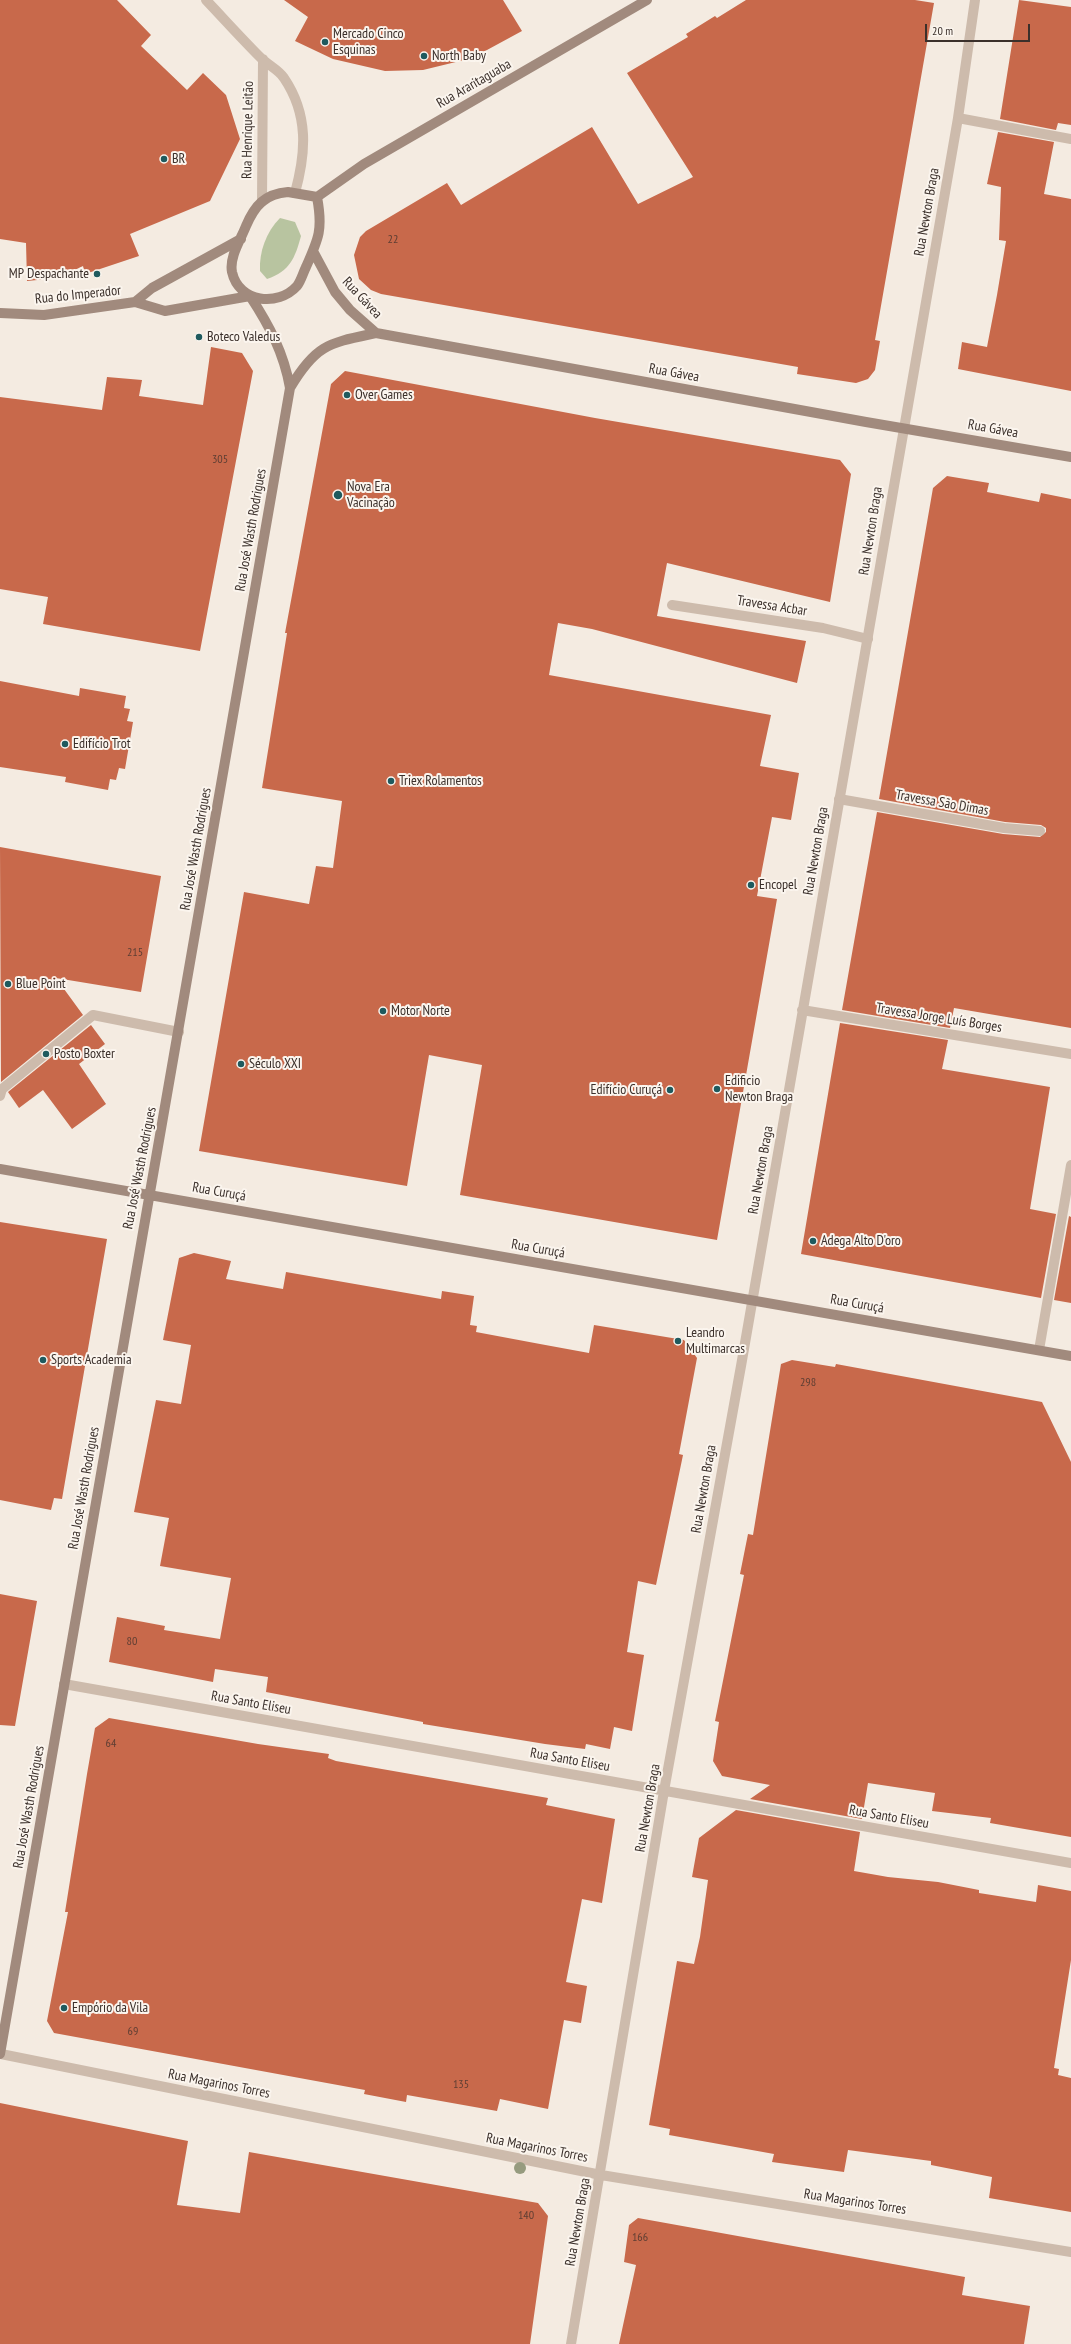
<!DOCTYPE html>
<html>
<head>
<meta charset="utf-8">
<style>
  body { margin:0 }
  #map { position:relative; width:1071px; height:2344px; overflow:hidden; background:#f4ebe1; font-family:"PT Sans Narrow",sans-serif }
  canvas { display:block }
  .scale { position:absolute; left:925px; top:24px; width:105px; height:18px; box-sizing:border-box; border:2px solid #3b302b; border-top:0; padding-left:5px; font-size:12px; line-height:14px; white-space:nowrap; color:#3b302b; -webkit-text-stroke:3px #fbf5ee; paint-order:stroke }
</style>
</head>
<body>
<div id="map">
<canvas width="1071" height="2344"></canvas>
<div class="scale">20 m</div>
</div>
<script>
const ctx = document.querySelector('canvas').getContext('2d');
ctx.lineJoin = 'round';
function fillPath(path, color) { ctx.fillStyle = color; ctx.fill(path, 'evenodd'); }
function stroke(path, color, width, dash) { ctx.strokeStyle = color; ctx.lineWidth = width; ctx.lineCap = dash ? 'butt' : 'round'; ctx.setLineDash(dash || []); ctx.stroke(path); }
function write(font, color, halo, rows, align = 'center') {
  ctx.font = font + ' "PT Sans Narrow",sans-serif'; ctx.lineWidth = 4; ctx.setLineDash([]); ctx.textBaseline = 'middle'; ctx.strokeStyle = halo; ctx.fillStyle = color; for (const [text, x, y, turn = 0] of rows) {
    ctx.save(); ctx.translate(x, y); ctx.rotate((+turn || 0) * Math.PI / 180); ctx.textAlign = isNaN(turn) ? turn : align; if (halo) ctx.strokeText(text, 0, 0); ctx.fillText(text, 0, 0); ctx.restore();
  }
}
fillPath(new Path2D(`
  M280,218L295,222L301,236C295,258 290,271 267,279L260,271C259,252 266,232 280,218Z`), '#b8c4a0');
fillPath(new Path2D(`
  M0,0H117L151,35L141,46L187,90L203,73L226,95L240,139L210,201L130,234L139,256L85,274L83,266L58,278L27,281L26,243L0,239Z
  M284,0H503L522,31L487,50L464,60L423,70L385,71L333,59L295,41L308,17Z
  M746,0H915L934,3L875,340L880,341L875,370L868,379L856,383L797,374L798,367L381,294L371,290L359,279L354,255L360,237L366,231L447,183L461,205L592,127L638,204L693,177L627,73L688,37L686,34L715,16L717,18Z
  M1019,0L1071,7V125L1058,123L1056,130L1000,119Z
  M998,132L1054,142L1044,194L1071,199V391L958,369L962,342L987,347L997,295L1006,241L999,240L1001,187L987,184Z
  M211,347L242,353L253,371L200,651L43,624L48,597L0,589V397L102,410L107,377L142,380L139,396L203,405Z
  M345,371L595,418L840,460L851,474L830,602L667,563L657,616L806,641L797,683L592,629L558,623L549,675L771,715L760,766L799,773L791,820L772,817L757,896L777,899L717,1240L460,1195L482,1065L429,1055L407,1186L199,1151L244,892L309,904L316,866L333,868L342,801L262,788L287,633H285L331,384Z
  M947,476L989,483L987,492L1039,502L1041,493L1071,499V1028L954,1008L950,1028L842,1010L877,812L1003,834L1040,837L1046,832V828L1041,825L1005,822L879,799L933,488Z
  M0,681L79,696L80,688L126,696L124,708L130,709L127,721L133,722L125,769L119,768L116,780L110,779L108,790L65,782L66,777L0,767Z
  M0,847L161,876L141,992L56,978L83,1015L1,1082Z
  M840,1023L948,1040L942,1069L1050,1087L1030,1209L1056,1214L1041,1298L801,1254Z
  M91,1025L105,1044L79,1064L106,1104L72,1129L43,1090L19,1108L8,1092Z
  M1069,1216L1071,1217V1303L1054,1300Z
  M0,1222L107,1239L62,1499L54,1498L51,1510L0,1500Z
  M194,1253L231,1261L226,1279L283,1289L286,1272L441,1299L442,1291L474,1296L470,1325L477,1326L476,1332L540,1344L589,1353L594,1325L684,1340L697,1358L679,1454L683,1455L656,1585L638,1581L627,1652L644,1655L632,1731L614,1727L610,1749L586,1744L585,1749L545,1744L423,1724V1722L266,1692L268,1677L215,1669L213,1682L109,1662L117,1617L165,1626L164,1630L220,1639L231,1578L160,1566L169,1518L134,1512L156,1400L181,1404L191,1345L163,1340L179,1258Z
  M792,1360L835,1367L836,1364L1042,1402L1071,1462V1837L990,1823L991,1818L932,1811L935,1793L868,1783L862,1819L750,1799L770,1785L722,1776L713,1761L719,1722L715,1721L744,1575L740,1574L748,1534L753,1535L781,1364Z
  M0,1594L37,1601L15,1726L0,1725Z
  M109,1718L258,1744L329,1754L328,1758L336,1761L548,1798L546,1805L615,1819L602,1903L582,1899L566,1982L587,1986L581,2023L564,2020L548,2109L500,2099L497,2111L407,2095L406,2102L364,2094L365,2090L54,2033L47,2021L68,1912H65L87,1774L95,1728Z
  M736,1810L860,1832L854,1871L888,1877L938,1882L979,1890V1893L1036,1902L1038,1885L1071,1891V1960L1054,2068L1059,2069L1058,2075L1071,2078V2212L989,2198L992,2177L931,2165V2161L848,2150L844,2172L772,2162L774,2154L669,2135L670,2129L649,2125L677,1961L694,1964L700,1937L708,1880L692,1877L699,1838Z
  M0,2103L188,2141L177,2205L240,2213L249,2152L538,2203L548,2216L530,2344H0Z
  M638,2218L965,2277L962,2295L1030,2306L1024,2344H619L636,2265L624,2262L629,2225Z`), '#c8694b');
stroke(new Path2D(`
  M672,605L823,628L868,639
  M839,799L1004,828L1040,831
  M0,1096L2,1089L93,1015L179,1032`), '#cdbbac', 10);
stroke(new Path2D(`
  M206,0C224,19 242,39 261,58C268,65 279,70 284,78C309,115 306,153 295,193
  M958,118L1071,139
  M262,202L263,59
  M802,1010L1071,1054
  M1039,1350L1071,1165
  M64,1684L1071,1863
  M1,2054L601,2175L1071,2252
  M571,2344L664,1791L741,1366L958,118L975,0`), '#cdbbac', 10);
stroke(new Path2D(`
  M288,192L317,197C323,229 319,238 306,267C303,273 301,281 297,286C278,307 239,303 232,272C229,257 241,239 246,226C255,205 265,194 288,192Z
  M317,197L364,164L647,0
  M313,251L335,292L350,310L376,333L866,422L1071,457
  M135,302L152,288L241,239
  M0,313L44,315L135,302L165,311L250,296
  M290,388C316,344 329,343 376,333
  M0,1169L1071,1356
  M0,2054L290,388C284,353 269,325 250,296`), '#a18a7d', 10);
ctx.fillStyle = '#969b7f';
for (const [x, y] of [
  [520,2168]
]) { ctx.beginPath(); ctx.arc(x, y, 6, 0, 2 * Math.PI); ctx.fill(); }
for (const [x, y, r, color] of [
  [325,42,4,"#1f5a5e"],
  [424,56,4,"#1f5a5e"],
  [164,159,4,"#1f5a5e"],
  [97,274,4,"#1f5a5e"],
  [199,337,4,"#1f5a5e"],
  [347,395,4,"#1f5a5e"],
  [338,495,5,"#1f5a5e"],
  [65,744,4,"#1f5a5e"],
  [391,781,4,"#1f5a5e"],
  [751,885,4,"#1f5a5e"],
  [8,984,4,"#1f5a5e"],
  [383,1011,4,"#1f5a5e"],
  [46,1054,4,"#1f5a5e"],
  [241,1064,4,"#1f5a5e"],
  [717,1089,4,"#1f5a5e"],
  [670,1090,4,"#1f5a5e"],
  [813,1241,4,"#1f5a5e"],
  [678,1341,4,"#1f5a5e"],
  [43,1360,4,"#1f5a5e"],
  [64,2008,4,"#1f5a5e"]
]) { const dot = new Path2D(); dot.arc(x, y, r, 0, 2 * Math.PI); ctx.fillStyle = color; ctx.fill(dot); stroke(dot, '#fbf5ee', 1.5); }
write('12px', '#5e3e33', null, [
  ["22",393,240],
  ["305",220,460],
  ["215",135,953],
  ["298",808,1383],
  ["80",132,1642],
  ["64",111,1744],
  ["69",133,2032],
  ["135",461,2085],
  ["140",526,2216],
  ["166",640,2238]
]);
write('14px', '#3b302b', '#fbf5ee', [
  ["Mercado Cinco",333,34],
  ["Esquinas",333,50],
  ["North Baby",432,56],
  ["BR",172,159],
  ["MP Despachante",89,274,"right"],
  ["Boteco Valedus",207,337],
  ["Over Games",355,395],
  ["Nova Era",347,487],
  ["Vacinação",347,503],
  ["Edifício Trot",73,744],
  ["Triex Rolamentos",399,781],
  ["Encopel",759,885],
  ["Blue Point",16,984],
  ["Motor Norte",391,1011],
  ["Posto Boxter",54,1054],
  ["Século XXI",249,1064],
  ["Edificio",725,1081],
  ["Newton Braga",725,1097],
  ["Edifício Curuçá",662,1090,"right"],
  ["Adega Alto D'oro",821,1241],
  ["Leandro",686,1333],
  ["Multimarcas",686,1349],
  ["Sports Academia",51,1360],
  ["Empório da Vila",72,2008]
], 'left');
write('14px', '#3b302b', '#fbf5ee', [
  ["Rua Araritaguaba",474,84,-30],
  ["Rua Henrique Leitão",248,130,-89],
  ["Rua Newton Braga",927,212,-80],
  ["Rua do Imperador",78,295,-6],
  ["Rua Gávea",362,298,47],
  ["Rua Gávea",674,373,10],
  ["Rua Gávea",993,429,10],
  ["Rua José Wasth Rodrigues",251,530,-80],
  ["Rua Newton Braga",871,531,-81],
  ["Travessa Acbar",772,606,9],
  ["Travessa São Dimas",942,803,10],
  ["Rua José Wasth Rodrigues",196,849,-80],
  ["Rua Newton Braga",816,851,-80],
  ["Travessa Jorge Luís Borges",939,1018,9],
  ["Rua José Wasth Rodrigues",140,1168,-79],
  ["Rua Newton Braga",761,1170,-80],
  ["Rua Curuçá",219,1192,10],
  ["Rua Curuçá",538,1249,10],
  ["Rua Curuçá",857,1304,10],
  ["Rua José Wasth Rodrigues",84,1488,-80],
  ["Rua Newton Braga",704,1489,-80],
  ["Rua Santo Eliseu",251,1703,10],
  ["Rua Santo Eliseu",570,1760,10],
  ["Rua José Wasth Rodrigues",29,1807,-80],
  ["Rua Newton Braga",648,1808,-80],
  ["Rua Santo Eliseu",889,1817,10],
  ["Rua Magarinos Torres",219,2084,11],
  ["Rua Magarinos Torres",537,2148,11],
  ["Rua Magarinos Torres",855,2202,9],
  ["Rua Newton Braga",578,2222,-80]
]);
</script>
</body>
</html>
